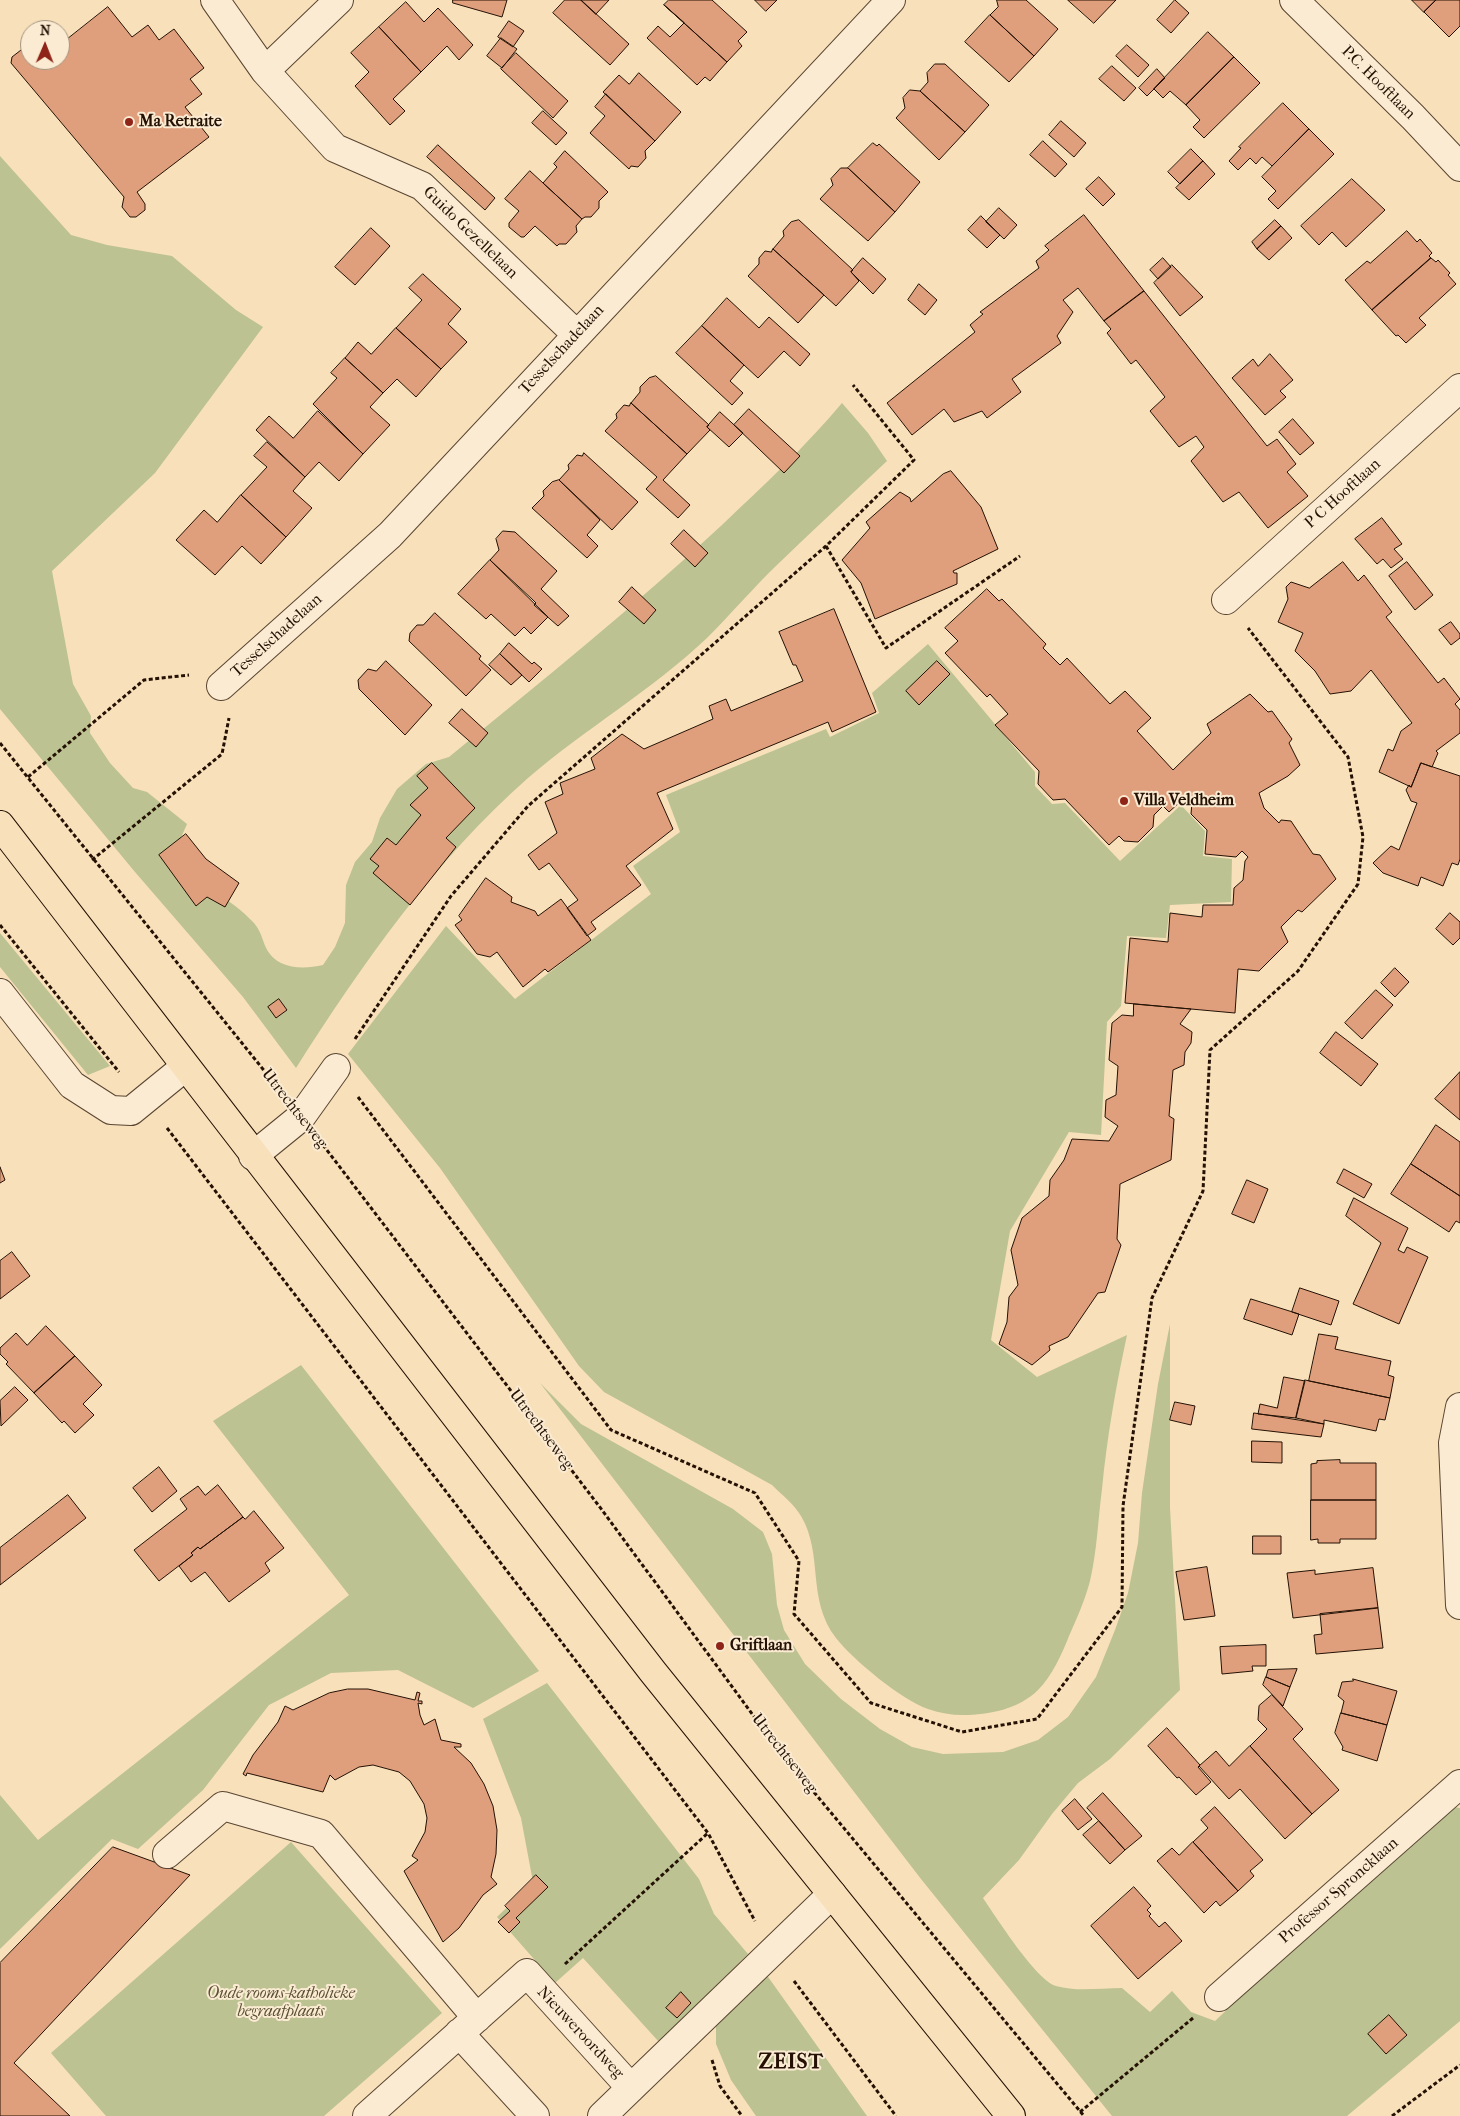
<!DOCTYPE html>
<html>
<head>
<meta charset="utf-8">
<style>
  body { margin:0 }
  #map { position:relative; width:1460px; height:2116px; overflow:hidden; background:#f8e0ba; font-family:"IM FELL French Canon",serif }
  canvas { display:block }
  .north { position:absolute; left:20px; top:20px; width:50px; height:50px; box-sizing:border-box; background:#faebd2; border:1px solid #a49480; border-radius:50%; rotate:1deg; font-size:14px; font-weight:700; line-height:20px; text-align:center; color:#241104 }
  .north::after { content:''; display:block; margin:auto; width:18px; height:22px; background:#8f2418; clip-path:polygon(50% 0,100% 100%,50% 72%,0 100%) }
</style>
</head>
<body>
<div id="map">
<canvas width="1460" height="2116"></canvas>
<div class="north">N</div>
</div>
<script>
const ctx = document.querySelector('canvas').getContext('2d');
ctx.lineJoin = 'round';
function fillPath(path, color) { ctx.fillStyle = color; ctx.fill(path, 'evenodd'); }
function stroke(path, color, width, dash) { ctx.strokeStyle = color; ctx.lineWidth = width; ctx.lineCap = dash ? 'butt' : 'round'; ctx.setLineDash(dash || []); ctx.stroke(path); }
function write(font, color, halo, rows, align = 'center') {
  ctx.font = font + ' "IM FELL French Canon",serif'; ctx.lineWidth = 4; ctx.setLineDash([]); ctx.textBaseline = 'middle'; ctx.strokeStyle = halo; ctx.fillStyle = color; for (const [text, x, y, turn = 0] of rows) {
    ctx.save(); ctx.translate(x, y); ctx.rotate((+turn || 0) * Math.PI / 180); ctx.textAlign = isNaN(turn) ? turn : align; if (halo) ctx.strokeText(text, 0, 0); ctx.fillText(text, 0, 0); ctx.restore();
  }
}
fillPath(new Path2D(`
  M0,156L71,235L107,245L172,256L236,310L263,327L155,473L52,571L73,684L91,716L90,733L110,763L133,788L147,792L187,824L169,865C197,882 231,898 254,923C266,937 261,952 281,963C294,969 309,968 323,965L335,947L345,923L346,885L355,862L372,842L380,818L397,789L426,764L449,757C542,681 635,606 723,524C764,485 806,446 842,403L868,433L887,461C851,495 814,529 778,564C753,588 731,614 707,638C652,690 585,729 528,778C434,861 363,963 296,1068L243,997L135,872L0,709Z
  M928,644L1035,772V786L1052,804L1065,803L1120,861L1181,805L1205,831L1203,856L1232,859L1231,902L1170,905L1166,938L1127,936L1121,1006L1107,1022L1101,1135L1069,1132L1010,1231L991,1340L1037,1377L1127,1335C1116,1386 1107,1437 1102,1489C1098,1520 1097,1551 1090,1581C1085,1600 1077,1618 1069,1636C1062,1654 1052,1676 1038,1690C1019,1709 989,1715 963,1715C951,1715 940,1713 928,1709C902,1700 853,1660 836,1638C806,1599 824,1555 801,1516C794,1504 782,1495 772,1485L604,1392L579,1366L440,1168L348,1054L446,926L515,999L651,894L633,866L680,832L666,795L826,729L830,737L879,713L872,693Z
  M0,933L110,1066L88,1075L0,967Z
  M1170,1324V1508L1180,1690L1110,1759L1078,1783L1052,1814L1019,1860L983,1898C996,1917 1036,1980 1056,1986C1076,1992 1101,1988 1122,1988L1150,2012L1172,1991L1191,2012L1215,2021L1428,1820L1453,1807L1460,1808V2021L1347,2116H1112L921,1879L540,1383L581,1424L733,1509L763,1532L772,1554L777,1605L784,1630L805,1664L841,1699L880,1729L912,1747L943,1754L1003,1752L1038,1740L1068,1717L1096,1677L1115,1630L1128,1593L1138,1543L1142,1493L1158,1384Z
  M301,1365L539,1671L473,1708L398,1670L331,1673L269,1705L203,1790L138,1849L112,1839L0,1949V1795L38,1840L349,1595L213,1421Z
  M547,1683L699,1879L714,1914L748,1954L659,2042L583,1958L555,1983L497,1917L533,1882L521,1818L483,1719Z
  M291,1842L442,2013L324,2116H106L51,2053Z
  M766,1974L867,2116H756L731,2080L716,2044V2020Z`), '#bcc291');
const building = new Path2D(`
  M453,0H507L502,17L453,3Z
  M565,0H581L629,44L610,65L553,13Z
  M581,0H609L596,14Z
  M669,0H712L747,32L738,41L742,46L727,62L664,5Z
  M755,0H777L766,11Z
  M997,0H1026L1058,29L1034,56L990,15L998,7Z
  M1068,0H1116L1094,23Z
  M1175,0L1189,13L1171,33L1157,20Z
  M1412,0H1436L1424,12Z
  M1436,0H1460V26L1449,37L1424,12Z
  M406,2L424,22L438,8L473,45L459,60L447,46L421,72L379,27Z
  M664,5L683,22L727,62L710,81L705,77L697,85L647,38L658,26L670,37L684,23Z
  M108,7L132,37L148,25L159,40L174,29L204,68L190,79L202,94L185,107L209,137L137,192L145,204V210L136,217H130L122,207L124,197L11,63L12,57L21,50H27L30,54V60H35L36,64L41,60H60V45Z
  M990,15L1034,56L1009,82L965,42Z
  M509,21L524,31L513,47L498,37Z
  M379,27L421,72L393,99L405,111L390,125L355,86L369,72L351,53Z
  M1208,32L1234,57L1186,105L1170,91L1163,98L1154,89Z
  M501,38L517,49L502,68L487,56Z
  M1127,45L1149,65L1138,77L1116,56Z
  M516,53L568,101L553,118L501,69Z
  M1234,57L1260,83L1204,138L1193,127L1200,120L1186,105Z
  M935,64H945L989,105L965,132L920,91L928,82L927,73Z
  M1112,66L1136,88L1124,101L1099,79Z
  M1157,69L1165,78L1147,96L1139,88Z
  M639,73L681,112L655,141L603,92L619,75L629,84Z
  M910,90L920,91L965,132L939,160L896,118L905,108L903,98Z
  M606,94L655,141L645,151L646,158L638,167L631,166L629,169L590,133L605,116L595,107Z
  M1283,103L1309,129L1272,166L1262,157L1256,164L1250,158L1238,170L1229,161L1241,148L1239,147Z
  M543,111L567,133L556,145L532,123Z
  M1061,121L1086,143L1074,157L1049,135Z
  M1309,129L1334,154L1278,209L1268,199L1276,191L1262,177Z
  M1043,141L1067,164L1055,177L1030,155Z
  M873,143L877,146L879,144L920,182L895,212L848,168Z
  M438,145L495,198L485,210L427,157Z
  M1191,149L1203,161L1180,184L1168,172Z
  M565,151L608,192L599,201V208L591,217H585L582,219L543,183L557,167L554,164Z
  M1203,161L1215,174L1189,200L1176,188Z
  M841,168H848L895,212L868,241L820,199L833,185L831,179Z
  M530,171L582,219L576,226L577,232L566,244H559L557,246L535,226L524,237H521L509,227V223L519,211L505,199Z
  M1099,177L1115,194L1103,206L1086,189Z
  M1352,179L1385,210L1346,247L1332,232L1319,245L1301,226Z
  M999,208L1017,225L1004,239L986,222Z
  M1084,215L1144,291L1104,321L1078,288L1063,300L1073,312L1057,336L1061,343L1012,379L1021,392L987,418L982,411L954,422L944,409L912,435L887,403L975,332L970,325L983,314L980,312L1039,268L1036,261L1049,250L1045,246Z
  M981,216L1000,235L987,248L968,230Z
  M799,220L853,270L851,272L859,281L836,306L773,249L784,236L783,231L791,222Z
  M1275,220L1281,226L1257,249L1252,242Z
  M1281,226L1292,238L1269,260L1257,249Z
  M371,228L390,246L355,285L335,267Z
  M1407,231L1417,242L1420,239L1432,253L1429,256L1431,258L1372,310L1345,280L1367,261L1370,263Z
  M773,249L824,295L798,323L748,276L759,264V258L765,251L771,252Z
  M863,258L886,279L873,294L851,272Z
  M1163,258L1171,267L1158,279L1150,270Z
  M1431,258L1436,262L1438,260L1450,273L1448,275L1456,284L1419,318L1426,325L1406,343L1398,335L1396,336L1372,310Z
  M1172,265L1203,297L1180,316L1154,283Z
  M423,274L461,309L448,324L467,342L441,369L396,328L422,300L409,288Z
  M919,284L937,300L925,315L908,300Z
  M1144,291L1267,446L1277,439L1296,464L1287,472L1308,496L1268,528L1239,492L1223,502L1191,461L1204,447L1196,436L1179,447L1150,411L1165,397L1136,360L1131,364L1107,333L1111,329L1104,321Z
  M727,298L759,328L769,317L810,354L800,366L784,351L758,378L702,326Z
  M702,326L744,365L730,381L743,393L732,405L676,353Z
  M396,328L441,369L416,397L397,379L383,393L345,358L358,342L371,354Z
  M1270,354L1293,380L1280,391L1286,397L1265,415L1232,378L1253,359L1258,366Z
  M345,358L383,393L370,407L390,425L363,454L313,404L337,378L331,373Z
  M656,376L709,425L707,427L710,430L687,454L631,403L640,392V387L649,378Z
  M631,403L687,454L663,480L690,505L678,518L646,489L657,477L605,431L617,418L616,414L624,405L629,406Z
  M749,409L800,456L784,473L734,425Z
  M318,411L363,454L339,481L319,462L305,477L256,430L269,416L293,438Z
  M720,412L743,433L729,447L707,427Z
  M1293,419L1314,443L1300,455L1279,432Z
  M267,442L305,477L293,491L312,508L286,537L241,495L267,467L254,456Z
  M584,453L638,502L612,530L559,480L569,469L568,465L577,455L582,456Z
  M951,471L981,507L998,549L953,571L954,573H957V584L875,619L861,583L842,560L870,528L866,522L900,492L910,498L911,502L943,474Z
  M559,480L600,520L587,535L598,546L587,558L532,508L544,496L543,491L552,482Z
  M241,495L286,537L261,564L242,546L215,575L176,540L204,510L217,522Z
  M1382,518L1402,544L1394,549L1403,559L1391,568L1383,559L1377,564L1355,539Z
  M684,530L708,553L695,567L671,544Z
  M503,531L515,532L557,571L541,589L569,616L558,626L534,605L536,603L533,600L490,560L499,550L496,539Z
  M490,560L548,617L531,634L524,627L515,636L491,614L486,619L458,594Z
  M1343,562L1358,581L1364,575L1392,612L1386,617L1438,683L1444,678L1460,699L1455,704L1460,710V733L1436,751L1438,753L1432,767L1421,763L1411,787L1379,772L1388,749L1393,751L1401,731L1412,723L1371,670L1351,691L1330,694L1315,671L1295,651L1303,633L1278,622L1288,599L1286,587L1291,582L1309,588Z
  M1407,562L1433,595L1415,610L1389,576Z
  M632,587L656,610L644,624L619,602Z
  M987,589L999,601L1002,599L1046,644L1043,648L1060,665L1067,658L1110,704L1125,691L1151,718L1137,731L1173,770L1211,733L1207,724L1250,694L1268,712L1272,711L1292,739L1289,743L1300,765L1288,776L1259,793L1264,808L1279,823L1281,820L1291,821L1313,854L1320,855L1336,879L1302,912L1298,910L1281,927L1288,942L1259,971L1238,969L1235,1013L1125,1003L1130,938L1168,942L1170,913L1202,917L1203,905H1233L1234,888L1243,880L1245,861L1248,857L1242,851L1236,857L1205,854L1207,830L1191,814L1192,802L1181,801L1169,812L1163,806L1154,815L1153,827L1138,842L1124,841L1119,836L1109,845L1065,799L1053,800L1038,784L1039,771L995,725L1008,714L990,694L987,697L945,653L958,641L945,628Z
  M834,609L876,712L832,732L828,722L657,793L673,829L626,866L641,885L591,922L596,929L587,936L567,908L578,900L549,863L539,870L528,855L557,833L545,802L563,794L560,783L595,769L591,758L622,734L644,749L713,719L709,706L726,699L731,711L803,681L796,665H793L779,632Z
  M435,613L481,656L479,659L491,670L466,696L409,641L410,633L417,625H423Z
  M1451,622L1460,634V638L1451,645L1439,630Z
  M509,643L532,664L534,662L542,669L529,682L500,654Z
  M500,654L522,675L511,685L489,665Z
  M386,661L432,705L405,735L359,689L358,680L368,669L376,671Z
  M937,661L950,674L919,705L906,691Z
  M462,709L488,733L476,747L449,723Z
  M432,763L475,808L446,838L456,847L410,905L373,873L379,866L370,859L387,838L396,845L421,815L410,805L428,788L417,776Z
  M1421,763L1460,776V859L1458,865L1452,863L1443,886L1421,877L1418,886L1383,873L1373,863L1391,846L1399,850L1417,803L1411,801L1406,790L1409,785L1411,787Z
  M186,834L206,859L239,883L225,907L207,897L196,906L159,855Z
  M486,878L512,897L511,902L535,911L538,916L561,899L591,940L548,972L545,969L523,987L497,952L490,957L477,954L455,925L462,920L459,916Z
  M1450,913L1460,922V938L1453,945L1436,929Z
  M1395,968L1409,982L1395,997L1381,983Z
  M1376,990L1393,1005L1362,1039L1345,1023Z
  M279,999L287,1010L276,1018L268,1007Z
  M1134,1004L1191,1009L1180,1024L1192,1032L1191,1043L1185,1052L1184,1065L1173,1070L1169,1116L1174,1119L1171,1160L1120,1184L1117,1239L1121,1245L1105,1292L1098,1293L1068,1337L1049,1346L1050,1350L1032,1365L999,1344L1007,1322L1009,1297L1018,1285L1011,1250L1022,1218L1049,1196L1050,1180L1064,1160L1072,1139L1109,1141L1118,1126L1105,1117L1106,1100L1116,1095L1118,1066L1109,1060L1112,1023L1122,1015L1133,1016Z
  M1336,1032L1378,1064L1361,1086L1320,1053Z
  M1460,1072V1120L1435,1099Z
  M1436,1125L1460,1142V1196L1411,1164Z
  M1411,1164L1460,1196V1223L1456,1221L1449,1232L1391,1194Z
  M0,1167L5,1180L0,1183Z
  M1344,1169L1372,1184L1364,1198L1337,1183Z
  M1247,1180L1268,1189L1254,1223L1232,1214Z
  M1354,1198L1408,1228L1398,1250L1404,1253L1407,1247L1428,1257L1399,1324L1353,1304L1381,1243L1346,1216Z
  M12,1252L30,1276L0,1299V1261Z
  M1300,1288L1339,1301L1331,1325L1292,1312Z
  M1251,1299L1299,1314L1292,1335L1244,1319Z
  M46,1326L75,1356L34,1393L6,1364L8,1362L0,1354V1348L16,1333L27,1345Z
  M1319,1334L1338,1337L1335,1349L1391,1361L1388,1375L1394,1377L1390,1398L1309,1381Z
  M75,1356L102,1385L83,1404L94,1415L75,1433L64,1421L62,1423L34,1393Z
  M1284,1377L1305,1381L1296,1418L1258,1414L1260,1404L1277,1408Z
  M1305,1380L1390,1398L1385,1420L1379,1419L1376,1431L1324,1420V1424L1296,1418Z
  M15,1387L28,1400L1,1426L0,1401Z
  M1175,1402L1195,1406L1191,1425L1170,1420Z
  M1254,1413L1324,1424L1321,1437L1252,1429Z
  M1252,1441L1282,1442V1463L1252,1462Z
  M1340,1460V1463H1376V1500H1311V1464L1317,1463V1461Z
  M159,1467L177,1491L152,1512L133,1488Z
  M218,1485L243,1517L200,1549L198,1547L191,1553L193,1555L159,1581L134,1550L187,1509L180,1499L198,1486L205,1495Z
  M68,1495L86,1518L0,1585V1548Z
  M1311,1500H1376V1539H1340V1543H1318V1539L1311,1540Z
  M254,1511L284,1548L265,1563L270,1571L229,1602L205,1572L191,1582L179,1566L193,1555L191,1553L198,1547L200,1549L243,1517L245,1519Z
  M1253,1536H1281V1554H1253Z
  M1207,1567L1215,1616L1184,1620L1176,1572Z
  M1373,1568L1378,1608L1293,1618L1287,1573L1315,1570V1574Z
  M1378,1608L1383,1648L1316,1654L1314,1635L1322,1634L1320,1614Z
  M1266,1645V1666H1252L1253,1671L1222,1674L1220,1647Z
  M1297,1669L1290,1687L1266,1677L1268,1670Z
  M1266,1677L1290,1687L1283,1706L1263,1685Z
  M1353,1679L1397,1691L1387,1725L1341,1713L1344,1701L1338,1696L1342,1682L1353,1681Z
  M348,1689H368L415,1700L417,1692L420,1693L418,1701H422V1704L418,1703L420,1715L424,1725L435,1719L441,1740L461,1744V1747H454L471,1763L484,1784L493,1806L497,1830L496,1854L491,1877L497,1884L483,1895L459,1928L443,1942L404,1871L418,1860L412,1856L425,1832L427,1818L424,1804L410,1781L399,1772L373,1765L359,1767L335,1780L330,1775L323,1792L247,1773L246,1776L243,1774L253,1755L278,1722L285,1706L293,1710L329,1693Z
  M1272,1695L1303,1729L1293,1739L1339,1790L1312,1814L1250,1746L1267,1729L1258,1720L1259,1706Z
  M1341,1713L1387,1725L1377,1761L1342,1750L1343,1747L1335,1733Z
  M1167,1728L1200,1765L1198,1767L1211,1782L1196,1795L1179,1777L1177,1778L1148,1746Z
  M1250,1746L1312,1814L1285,1839L1240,1789L1229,1799L1199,1766L1216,1751L1229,1766Z
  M1103,1793L1142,1836L1125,1850L1087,1808Z
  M1075,1799L1092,1819L1078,1830L1062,1811Z
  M1215,1807L1263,1860L1250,1871L1254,1876L1238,1891L1193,1842L1208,1828L1201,1820Z
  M1099,1821L1125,1850L1110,1864L1083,1835Z
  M1193,1842L1238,1891L1220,1906L1216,1901L1204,1913L1157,1861L1172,1848L1179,1855Z
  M113,1847L190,1875L14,2063L70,2116H0V1963Z
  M536,1875L548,1887L516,1918L520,1922L509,1933L498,1922L510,1911L505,1906Z
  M1134,1887L1151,1906L1147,1910L1151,1914L1149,1916L1159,1927L1165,1922L1182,1941L1138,1979L1091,1926Z
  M681,1992L691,2003L677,2018L666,2008Z
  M1389,2015L1407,2035L1386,2054L1368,2034Z`);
fillPath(building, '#df9e7c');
stroke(building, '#241104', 1);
const minor = new Path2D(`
  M215,0L265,71L335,148L422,186L576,334
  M1294,0L1413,117L1460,167
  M265,71L339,0
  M1226,600L1460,388
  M221,686L390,535L891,0
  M0,993L72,1085L111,1110L131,1111L185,1067
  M253,1156L301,1117L336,1068
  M1460,1407L1453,1443L1460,1605
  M167,1854L223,1806L321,1834L477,2018
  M1219,1997L1460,1784
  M459,2033L535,2116
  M367,2116L527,1973L631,2088L832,1894
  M602,2116L631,2088`);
const major = new Path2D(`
  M0,825L653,1672L1011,2116`);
stroke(minor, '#594532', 30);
stroke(major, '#241104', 30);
stroke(new Path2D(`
  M826,546L886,648L1020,556
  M0,743L279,1089
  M28,777L144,680L189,675
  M92,860L222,754L229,718
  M0,925L119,1072
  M355,1039L451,896L528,806L826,546L914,460L853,385
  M358,1097L611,1430L755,1493L799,1561L794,1614L871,1703L962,1732L1037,1719L1122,1607L1123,1506L1152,1298L1203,1191L1210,1050L1298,971L1358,884L1363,837L1348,757L1248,628
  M167,1128L708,1833L755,1921
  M323,1145L599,1506L778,1749L1084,2116
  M565,1964L708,1833
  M794,1981L896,2116
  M712,2060L720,2086L742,2116
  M1080,2112L1193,2018
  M1392,2116L1460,2065`), '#241104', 3, [4, 2.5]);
stroke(minor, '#faebd2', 28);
stroke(major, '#f8e0ba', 28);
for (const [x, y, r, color] of [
  [129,122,5,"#8f2418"],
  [1124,801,5,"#8f2418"],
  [720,1646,5,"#8f2418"]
]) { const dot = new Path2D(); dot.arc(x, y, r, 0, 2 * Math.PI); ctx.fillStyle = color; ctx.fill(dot); stroke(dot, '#faebd2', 2); }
write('16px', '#241104', '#faebd2', [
  ["P.C. Hooftlaan",1378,83,45],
  ["Guido Gezellelaan",470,233,44],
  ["Tesselschadelaan",562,350,-47],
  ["P C Hooftlaan",1343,494,-42],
  ["Tesselschadelaan",277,636,-42],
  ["Utrechtseweg",294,1109,52],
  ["Utrechtseweg",541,1430,53],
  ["Utrechtseweg",784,1754,52],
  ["Professor Sproncklaan",1339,1891,-41],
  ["Nieuweroordweg",580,2033,47]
]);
write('bold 16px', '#241104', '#faebd2', [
  ["Ma Retraite",139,122],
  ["Villa Veldheim",1134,801],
  ["Griftlaan",730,1646]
], 'left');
write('italic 16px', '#594f35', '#faebd2', [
  ["Oude rooms-katholieke",281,1994],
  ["begraafplaats",281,2012]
]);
ctx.letterSpacing = '1px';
write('bold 21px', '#241104', '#faebd2', [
  ["ZEIST",791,2063]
]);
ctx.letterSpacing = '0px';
</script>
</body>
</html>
